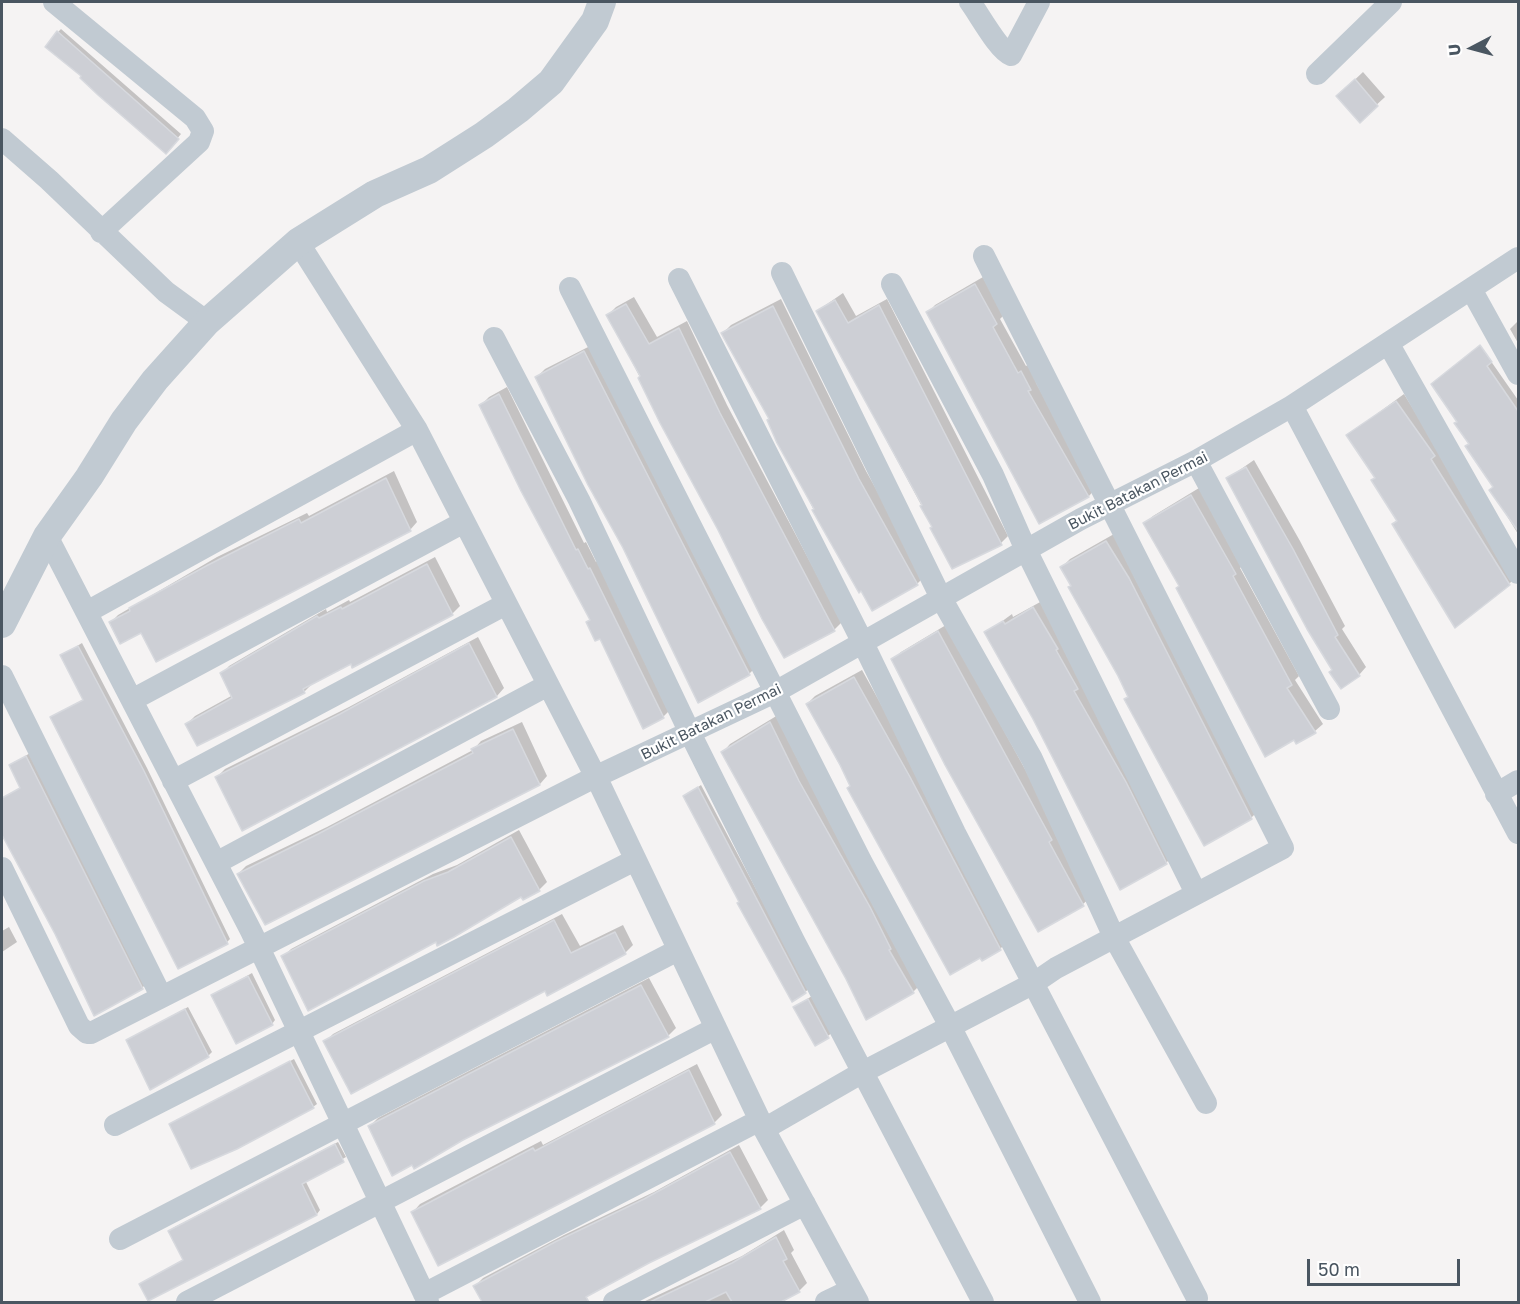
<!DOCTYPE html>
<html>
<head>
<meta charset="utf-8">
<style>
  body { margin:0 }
  #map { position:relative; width:1520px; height:1304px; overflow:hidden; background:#f5f3f3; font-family:"Golos Text",sans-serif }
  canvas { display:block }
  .frame { position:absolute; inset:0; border:3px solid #4a5661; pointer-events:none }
  .north { position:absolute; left:1442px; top:18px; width:60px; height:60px; -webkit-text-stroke:4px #fff; paint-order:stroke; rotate:264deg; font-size:16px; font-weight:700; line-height:24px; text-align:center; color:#4a5661 }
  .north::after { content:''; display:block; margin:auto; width:21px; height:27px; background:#4a5661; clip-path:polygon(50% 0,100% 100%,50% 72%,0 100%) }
  .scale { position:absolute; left:1307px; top:1259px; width:153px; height:27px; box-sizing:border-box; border:3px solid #4a5661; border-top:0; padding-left:8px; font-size:18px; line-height:21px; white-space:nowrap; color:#4a5661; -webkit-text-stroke:4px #fff; paint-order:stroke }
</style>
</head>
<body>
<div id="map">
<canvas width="1520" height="1304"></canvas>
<div class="frame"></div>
<div class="north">U</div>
<div class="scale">50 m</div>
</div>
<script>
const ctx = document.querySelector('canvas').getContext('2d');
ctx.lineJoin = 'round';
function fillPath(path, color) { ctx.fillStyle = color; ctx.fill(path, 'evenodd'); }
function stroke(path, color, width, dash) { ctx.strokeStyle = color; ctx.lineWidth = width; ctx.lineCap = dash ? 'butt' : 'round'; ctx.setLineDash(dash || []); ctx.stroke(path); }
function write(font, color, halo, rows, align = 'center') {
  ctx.font = font + ' "Golos Text",sans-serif'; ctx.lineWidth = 4.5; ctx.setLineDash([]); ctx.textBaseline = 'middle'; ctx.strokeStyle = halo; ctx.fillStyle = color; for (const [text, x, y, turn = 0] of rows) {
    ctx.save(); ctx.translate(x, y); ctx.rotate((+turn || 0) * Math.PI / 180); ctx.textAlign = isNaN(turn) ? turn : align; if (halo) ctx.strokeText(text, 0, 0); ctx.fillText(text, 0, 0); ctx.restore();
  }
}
fillPath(new Path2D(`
  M61,29L181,134L166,152L83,76L58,32Z
  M1363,72L1385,97L1360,120L1346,88Z
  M983,277L1004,315L1000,319L1026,366L1029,364L1038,381L1036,383L1096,488L1089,496L1039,522L928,313L935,305Z
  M843,293L856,316L887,299L1008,536L1001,543L933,527L817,311Z
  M634,297L657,337L687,321L727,405L842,622L834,630L785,656L763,618L608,315L616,307Z
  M781,299L866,471L925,576L917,584L823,528L768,420L770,418L723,333L731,325Z
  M1518,321V343L1510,329Z
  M592,345L757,666L749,674L625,547L537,377L545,369Z
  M1481,347L1518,400V534L1491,490L1495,486L1458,421L1433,384Z
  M507,387L584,543L586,542L596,562L599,561L671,709L663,717L591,620L481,405L489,397Z
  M1404,394L1517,576L1509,584L1398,520L1376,477L1348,435Z
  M1254,460L1300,541L1345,626L1342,629L1366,667L1359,675L1334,670L1228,478Z
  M394,471L417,522L410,530L142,631L111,622L118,615L217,557L307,513L309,516Z
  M1199,488L1243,565L1240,568L1299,676L1295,680L1323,724L1315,731L1181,585L1145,523L1153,516Z
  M1114,534L1259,810L1251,818L1126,699L1129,696L1062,567L1070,559Z
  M435,557L460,606L452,614L351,662L312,684L304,692L187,724L195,716L233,695L222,674L229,666L326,609L327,612L349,600L350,602Z
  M1042,601L1174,855L1166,863L986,633L1012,614L1013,617Z
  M946,625L1059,831L1091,897L1083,904L893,660L901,652Z
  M478,637L504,688L497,696L242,829L217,777L225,769L349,707Z
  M82,643L147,768L230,939L227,942L52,717L84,699L62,655Z
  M862,670L917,769L1008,941L1000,949L851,786L807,704L815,696Z
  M778,715L921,984L913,992L848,979L723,752L730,744Z
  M522,722L547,776L540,784L265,923L238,874L246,866L327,827L473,750L481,741Z
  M30,753L145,985L142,988L56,933L2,831V798L22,787L11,765Z
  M701,785L809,989L805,992L741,902L685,796Z
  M519,830L547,882L539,890L522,895L436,940L283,957L291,949L433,874L457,865Z
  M562,914L580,946L623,925L633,945L625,953L545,989L325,1042L333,1034Z
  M9,927L17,942L2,952V931Z
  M252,973L275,1020L272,1024L213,995Z
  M649,978L676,1028L668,1036L437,1153L370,1126L378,1118Z
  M812,996L832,1033L816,1044L799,1004Z
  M188,1007L212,1052L208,1056L128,1040Z
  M294,1059L317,1104L313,1107L175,1121Z
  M697,1064L722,1115L714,1123L655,1155L413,1212L420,1204L541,1141L543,1145Z
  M338,1142L346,1157L305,1180L320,1210L317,1214L149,1299L141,1284L184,1259L169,1231L173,1228Z
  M739,1145L768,1200L760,1208L649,1261L577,1302H483L475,1286L483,1278L564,1235L654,1192Z
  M784,1230L794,1250L791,1253L807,1283L799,1291L777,1302H643L742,1256Z`), '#0003');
const building = new Path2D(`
  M57,31L179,139L166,154L98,95L80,78L81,76L45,47Z
  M1355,79L1378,106L1360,123L1336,96Z
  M975,284L997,324L993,327L1018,373L1021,371L1031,390L1028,391L1089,497L1039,524L926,312Z
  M835,300L848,323L879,305L1002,545L952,569L930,528L932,527L920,506L922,505L816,311Z
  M626,304L649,344L679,328L720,413L835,631L784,658L762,619L718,530L660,423L638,378L640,376L606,315Z
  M773,306L859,479L918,585L872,611L861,591L859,593L812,510L814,509L777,443L767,420L769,419L721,333Z
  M1480,345L1492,362L1487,366L1518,411V531L1489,490L1493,487L1465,446L1469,444L1454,423L1457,422L1431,384Z
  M584,351L750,675L698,703L623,548L588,485L535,377Z
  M499,394L576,550L578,549L588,569L590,568L664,718L643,729L600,639L595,641L586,622L590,620L521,491L479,405Z
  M1396,401L1435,456L1431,459L1510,585L1455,628L1392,524L1397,521L1371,480L1375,478L1346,435Z
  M1246,467L1293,549L1338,635L1335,637L1360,676L1341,689L1329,672L1332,670L1307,629L1226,478Z
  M386,478L411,531L156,662L141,633L120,644L109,622L130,611L129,608L208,565L299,519L301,523Z
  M1191,495L1236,574L1233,576L1292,685L1287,688L1316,733L1296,744L1294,740L1265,757L1176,588L1179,586L1143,523Z
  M1106,541L1129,578L1252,819L1204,846L1124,699L1128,697L1118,676L1068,587L1071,586L1060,567Z
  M427,564L453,615L352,668L351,664L303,689L305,693L197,746L185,724L232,698L220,673L317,616L319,618L341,607L342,609Z
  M1033,607L1058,649L1056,650L1078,689L1074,691L1126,782L1167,864L1120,890L1033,719L984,632L1003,621L1005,624Z
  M938,631L1052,840L1049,842L1084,906L1038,932L945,765L891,659Z
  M469,643L497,697L242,831L215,777L340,714Z
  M78,646L144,771L228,944L178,969L50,717L83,700L60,655Z
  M854,677L910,777L1001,950L982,961L980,958L950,975L847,788L850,786L840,765L806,704Z
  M770,722L799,781L870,907L891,949L889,950L914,993L866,1020L846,979L721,752Z
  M513,729L540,785L265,925L237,874L318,834L473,753L471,749Z
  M26,756L143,989L94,1016L55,934L2,835V798L20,788L9,765Z
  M698,787L806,993L792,1002L737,903L739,902L683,796Z
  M511,837L540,891L523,900L521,897L454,937L437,946L436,942L308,1011L281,956L424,881L448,872Z
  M554,920L571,953L615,932L626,954L547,996L545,991L351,1094L323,1041Z
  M248,976L273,1025L236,1044L211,995Z
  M641,985L669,1037L463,1140L414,1169L412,1165L392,1176L368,1126Z
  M808,999L829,1038L815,1046L793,1007Z
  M185,1009L209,1057L150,1090L126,1040Z
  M290,1061L314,1108L237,1149L191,1169L169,1124Z
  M689,1070L715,1124L438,1266L411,1212L533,1148L535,1151Z
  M335,1144L344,1162L302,1184L317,1215L148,1301L139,1284L183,1260L168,1231Z
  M730,1152L761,1209L649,1263L586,1297L589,1302H482L473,1286L555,1242L644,1199Z
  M776,1237L787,1259L783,1261L800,1292L781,1302H732L726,1292L705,1302H650L732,1263Z`);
fillPath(building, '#cdcfd5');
stroke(building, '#d7d9de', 1.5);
stroke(new Path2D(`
  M54,2L195,118L203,131L199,142L101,232
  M970,2C979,14 999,51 1011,55L1039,2
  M1317,74L1391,2
  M2,139L49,180L166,292L207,322
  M298,242L417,430L601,787L764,1129L858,1302
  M782,273L941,598L1032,759L1114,937L1206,1103
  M679,279L862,641L955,833L1197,1298
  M892,284L993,475L1026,550L1196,893
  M570,288L861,861L950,1026L1090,1302
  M1471,289L1518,374
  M494,338L579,500L690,733L794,941L983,1302
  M1388,343L1518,573
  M1292,406L1518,258
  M1196,461L1329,709
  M47,536L251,931L428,1302
  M87,612L417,430
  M2,676L161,996
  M132,700L464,522
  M173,781L506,604
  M1496,794L1518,781
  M216,863L548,685
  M2,868L79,1026L87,1033H91L595,777L777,691L1081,519L1196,461L1292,406L1518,833
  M115,1125L635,860
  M764,1129L863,1072L1034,983L1056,968L1283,848L984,256
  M120,1239L678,950
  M424,1294L760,1120
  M187,1302L716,1028
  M614,1302L805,1204
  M826,1302L851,1290`), '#c1cad2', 22);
stroke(new Path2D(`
  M2,624L47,536L89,477L124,421L155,380L207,322L298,242L375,194L429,170L484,135L518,110L551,82L595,21L602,2`), '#c1cad2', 28);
write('15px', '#4a5661', '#fff', [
  ["Bukit Batakan Permai",1138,491,-27],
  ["Bukit Batakan Permai",711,722,-26]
]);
</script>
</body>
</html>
